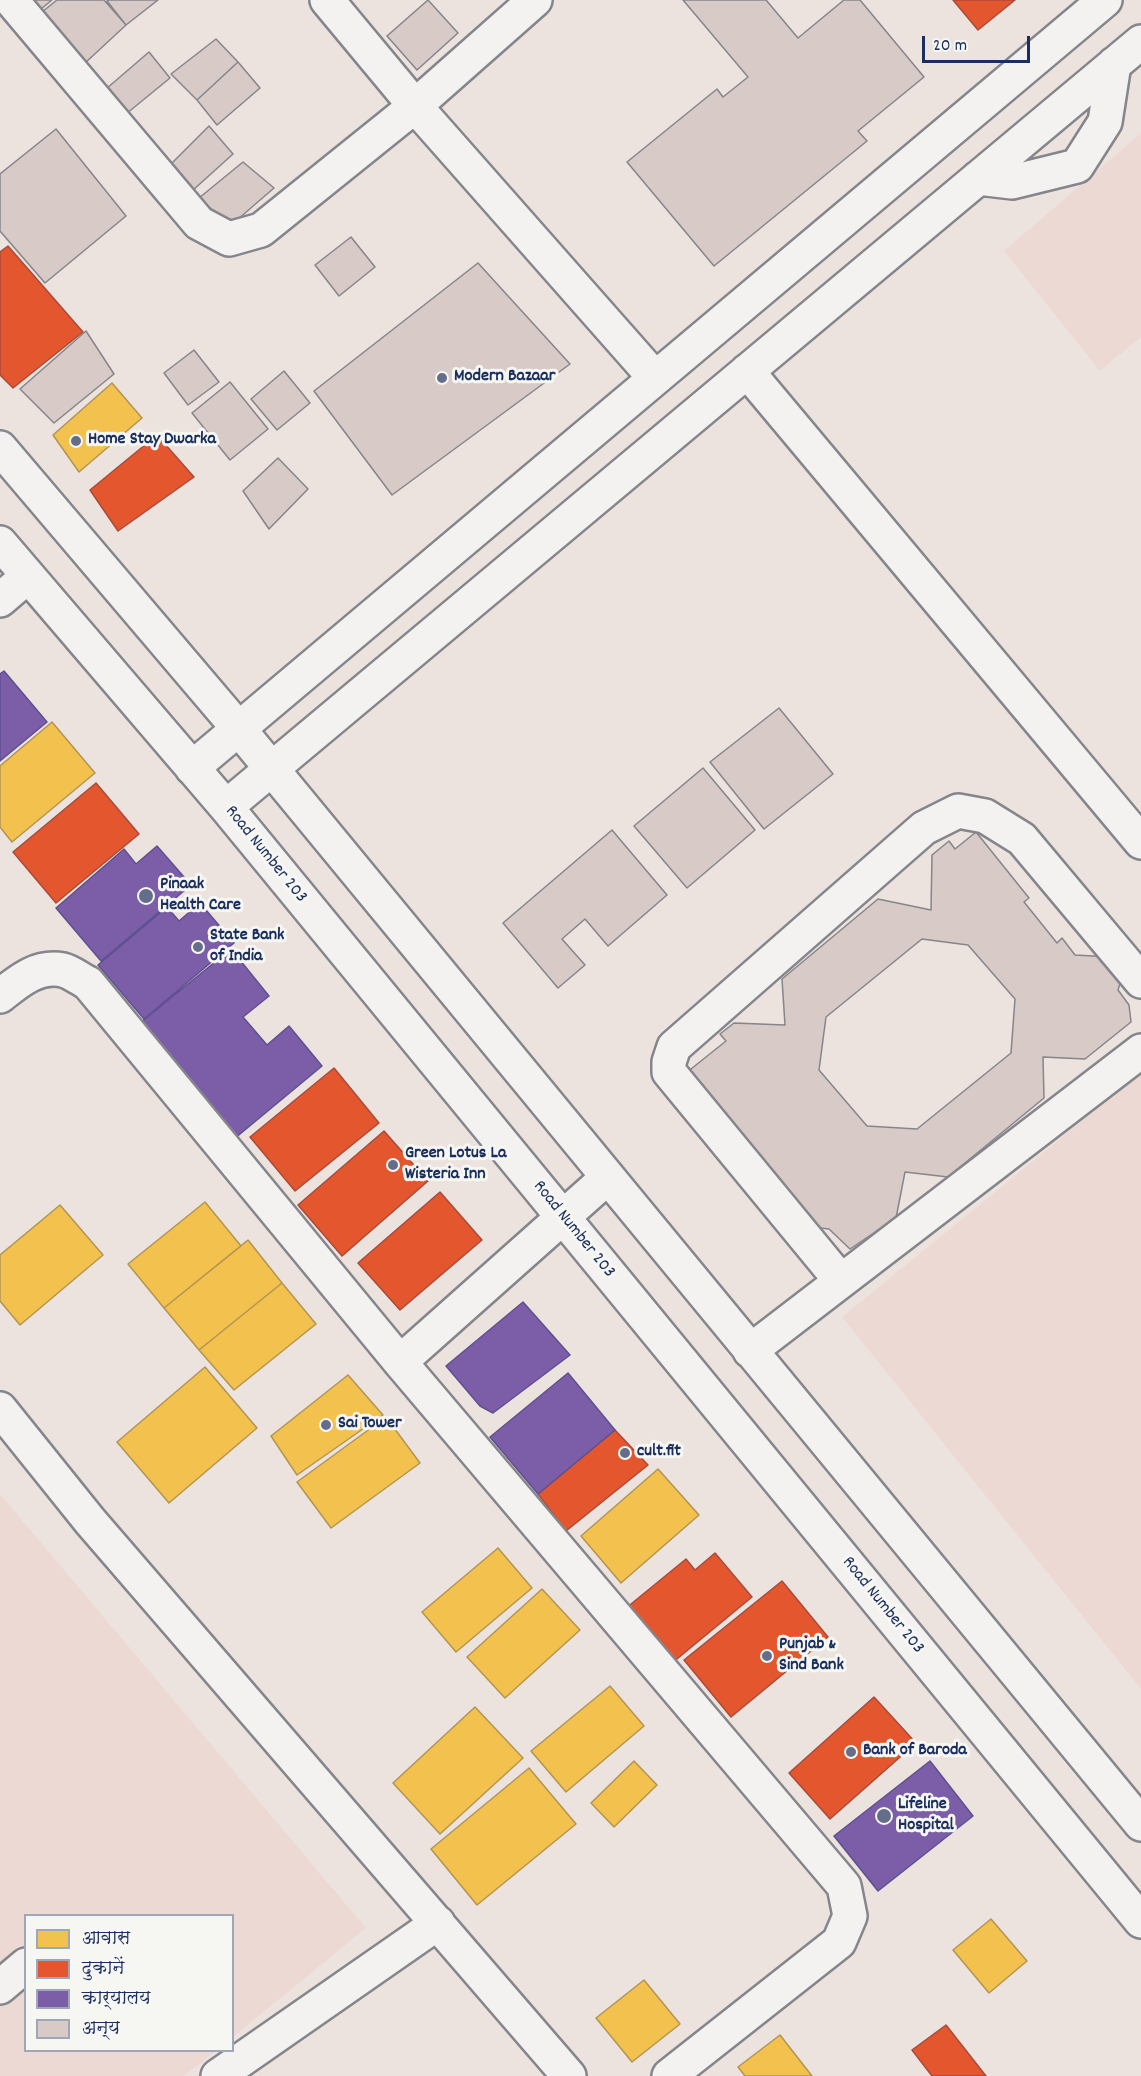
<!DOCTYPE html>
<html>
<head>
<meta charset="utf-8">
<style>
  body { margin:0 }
  #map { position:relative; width:1141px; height:2076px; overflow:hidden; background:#ece3df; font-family:Dekko,"Playpen Sans Deva",sans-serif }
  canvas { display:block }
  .legend { position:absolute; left:24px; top:1914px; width:210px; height:138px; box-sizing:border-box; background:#f6f6f2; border:2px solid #9ea6b7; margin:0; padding:8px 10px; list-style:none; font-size:18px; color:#1b2f5e }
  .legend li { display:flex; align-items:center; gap:12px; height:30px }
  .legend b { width:30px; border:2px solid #9ea6b7 }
  .scale { position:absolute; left:922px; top:36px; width:108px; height:27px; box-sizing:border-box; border:3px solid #1b2f5e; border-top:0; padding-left:8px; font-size:18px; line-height:21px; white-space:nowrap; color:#1b2f5e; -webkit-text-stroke:4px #f6f6f2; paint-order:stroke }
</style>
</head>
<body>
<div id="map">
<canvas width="1141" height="2076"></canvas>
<ul class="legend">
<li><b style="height:16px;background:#f2c14e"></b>आवास</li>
<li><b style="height:16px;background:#e4572e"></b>दुकानें</li>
<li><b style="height:16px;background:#7b5ea7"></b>कार्यालय</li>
<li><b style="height:16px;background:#d8cac7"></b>अन्य</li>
</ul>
<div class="scale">20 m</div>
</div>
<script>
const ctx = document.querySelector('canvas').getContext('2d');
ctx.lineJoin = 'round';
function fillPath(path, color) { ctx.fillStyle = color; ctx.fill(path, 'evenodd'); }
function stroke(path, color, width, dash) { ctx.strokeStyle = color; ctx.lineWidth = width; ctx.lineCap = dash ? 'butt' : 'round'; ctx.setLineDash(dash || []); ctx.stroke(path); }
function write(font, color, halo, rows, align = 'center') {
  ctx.font = font + ' Dekko,sans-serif'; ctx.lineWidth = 6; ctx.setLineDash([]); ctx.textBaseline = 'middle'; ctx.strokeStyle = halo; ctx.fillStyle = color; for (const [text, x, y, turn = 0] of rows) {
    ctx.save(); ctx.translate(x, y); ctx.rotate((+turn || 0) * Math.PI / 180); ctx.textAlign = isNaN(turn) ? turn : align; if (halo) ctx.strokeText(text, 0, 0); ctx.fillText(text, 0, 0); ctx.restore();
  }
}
fillPath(new Path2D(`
  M1141,133V337L1100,371L1004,251Z
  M1141,1073V1689L842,1317Z
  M0,1494L366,1928L233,2037L232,1916H26V2050L216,2051L184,2076H0Z`), '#edd9d3');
const homes = new Path2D(`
  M112,383L142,418L79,472L53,435Z
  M52,722L95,773L12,842L0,827V766Z
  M205,1202L241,1246L164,1308L128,1264Z
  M60,1205L103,1255L20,1325L0,1301V1255Z
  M248,1240L282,1283L199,1350L164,1308Z
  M282,1283L316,1324L234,1390L199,1350Z
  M205,1367L257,1428L169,1503L117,1442Z
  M348,1375L383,1415L297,1475L271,1436Z
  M386,1417L420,1463L331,1528L297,1482Z
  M658,1469L699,1515L621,1583L581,1536Z
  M498,1548L532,1588L456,1652L422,1612Z
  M542,1589L580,1630L505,1698L467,1657Z
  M610,1686L644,1726L566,1792L531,1751Z
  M475,1707L523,1758L440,1834L393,1783Z
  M634,1761L657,1785L614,1827L591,1803Z
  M529,1768L576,1824L477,1905L431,1849Z
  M991,1919L1027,1961L989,1993L953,1950Z
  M644,1980L680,2024L632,2062L596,2018Z
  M780,2035L812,2076H745L738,2067Z`);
fillPath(homes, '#f2c14e');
stroke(homes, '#b29553', 1.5);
const shops = new Path2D(`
  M953,0H1015L978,30Z
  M8,246L83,332L13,388L0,375V252Z
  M157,435L194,477L118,531L90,490Z
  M96,783L139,834L56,903L13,852Z
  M334,1068L379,1123L295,1191L250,1137Z
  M384,1131L428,1181L342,1256L298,1205Z
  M440,1192L482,1240L400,1310L358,1263Z
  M615,1430L648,1465L566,1531L538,1494Z
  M715,1553L752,1597L666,1668L620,1613L686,1559L695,1570Z
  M782,1581L828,1637L731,1717L684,1660Z
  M874,1697L916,1743L830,1819L789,1773Z
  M946,2025L986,2076H932L912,2050Z`);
fillPath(shops, '#e4572e');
stroke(shops, '#a84b3c', 1.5);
const offices = new Path2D(`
  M4,671L47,722L0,761V674Z
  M157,846L191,885L101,961L56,908L124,849L136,864Z
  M200,903L234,943L144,1019L98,965L167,907L179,921Z
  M231,949L269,996L243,1017L267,1045L289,1026L322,1066L234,1139L140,1023Z
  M523,1302L570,1355L493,1413L480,1406L446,1366Z
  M568,1373L615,1430L538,1494L490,1437Z
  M930,1761L973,1816L878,1891L834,1836Z`);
fillPath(offices, '#7b5ea7');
stroke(offices, '#5e5091', 1.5);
const building = new Path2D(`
  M34,0H52L41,9Z
  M57,0H104L126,25L84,64L42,12Z
  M109,0H158L126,25L107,1Z
  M428,0L458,33L417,70L387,36Z
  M683,0H766L798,38L844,0H860L924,77L858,131L867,141L714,266L627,162L717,89L723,97L748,77Z
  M216,39L238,62L197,100L171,74Z
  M149,52L170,78L126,114L106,89Z
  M238,62L260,88L217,125L197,100Z
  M209,126L233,154L192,191L169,166Z
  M56,129L126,216L45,283L0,231V174Z
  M243,162L274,188L230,226L199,198Z
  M351,237L375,267L339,296L315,265Z
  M478,263L570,364L392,495L314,391Z
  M86,331L114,374L54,423L20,389Z
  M194,350L219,382L188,405L164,373Z
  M284,371L310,403L277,430L251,399Z
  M230,382L268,429L230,460L192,413Z
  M278,458L308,489L269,529L243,491Z
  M779,708L833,774L764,829L710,762Z
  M703,768L755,830L687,888L634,826Z
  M612,830L667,895L608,946L585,919L562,939L585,965L558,988L503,923Z
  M976,832L1029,898L1024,902L1057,943L1062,938L1075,955L1111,957L1123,974L1118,990L1129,1005L1131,1022L1085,1059L1043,1057L1044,1098L948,1177L905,1172L896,1218L850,1249L829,1229L811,1227L686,1073L726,1041L720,1034L734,1023L785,1025L782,979L878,899L931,910L932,855L949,841L955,849ZM922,939L968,945L1015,999L1011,1053L917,1129L867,1126L819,1070L826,1017Z`);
fillPath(building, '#d8cac7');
stroke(building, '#85858c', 1.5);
const minor = new Path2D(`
  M11,0L199,223L229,239L261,230L415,106L535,0
  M327,0L415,106L655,378
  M978,178L1012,182L1077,166L1105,122L1114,64
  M747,371L1141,842
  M0,448L238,728L1141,1824
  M0,543L226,807L1141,1921
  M0,600L28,576
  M192,768L1105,0
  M226,807L1141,42
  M0,996C19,981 37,965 63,970C71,972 80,979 88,983L400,1362L844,1886L850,1916L839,1942L669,2076
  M841,1281L669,1072V1062L674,1047L924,828L958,811L985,816L1022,839L1141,981
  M750,1351L1141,1051
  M400,1362L608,1177
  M0,1409L90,1521L569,2076
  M0,1987L26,1965
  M218,2076L438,1923`);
stroke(minor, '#85858c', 38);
stroke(minor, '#f4f2f0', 33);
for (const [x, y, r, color] of [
  [442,378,6,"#646e8b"],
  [76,441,6,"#646e8b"],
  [146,896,8,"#646e8b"],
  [198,947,6,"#646e8b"],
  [393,1165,6,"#646e8b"],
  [326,1425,6,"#646e8b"],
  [625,1453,6,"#646e8b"],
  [767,1656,6,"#646e8b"],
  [851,1752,6,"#646e8b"],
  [884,1816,8,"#646e8b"]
]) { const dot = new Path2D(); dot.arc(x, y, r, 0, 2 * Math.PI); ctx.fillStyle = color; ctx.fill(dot); stroke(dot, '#f6f6f2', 2); }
write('bold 18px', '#1b2f5e', '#f6f6f2', [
  ["Modern Bazaar",454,378],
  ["Home Stay Dwarka",88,441],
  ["Pinaak",160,886],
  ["Health Care",160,907],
  ["State Bank",210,937],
  ["of India",210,958],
  ["Green Lotus La",405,1155],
  ["Wisteria Inn",405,1176],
  ["Sai Tower",338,1425],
  ["cult.fit",637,1453],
  ["Punjab &",779,1646],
  ["Sind Bank",779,1667],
  ["Bank of Baroda",863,1752],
  ["Lifeline",898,1806],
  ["Hospital",898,1827]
], 'left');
write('18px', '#1b2f5e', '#f6f6f2', [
  ["Road Number 203",265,855,51],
  ["Road Number 203",573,1230,51],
  ["Road Number 203",882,1606,51]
]);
</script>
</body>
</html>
